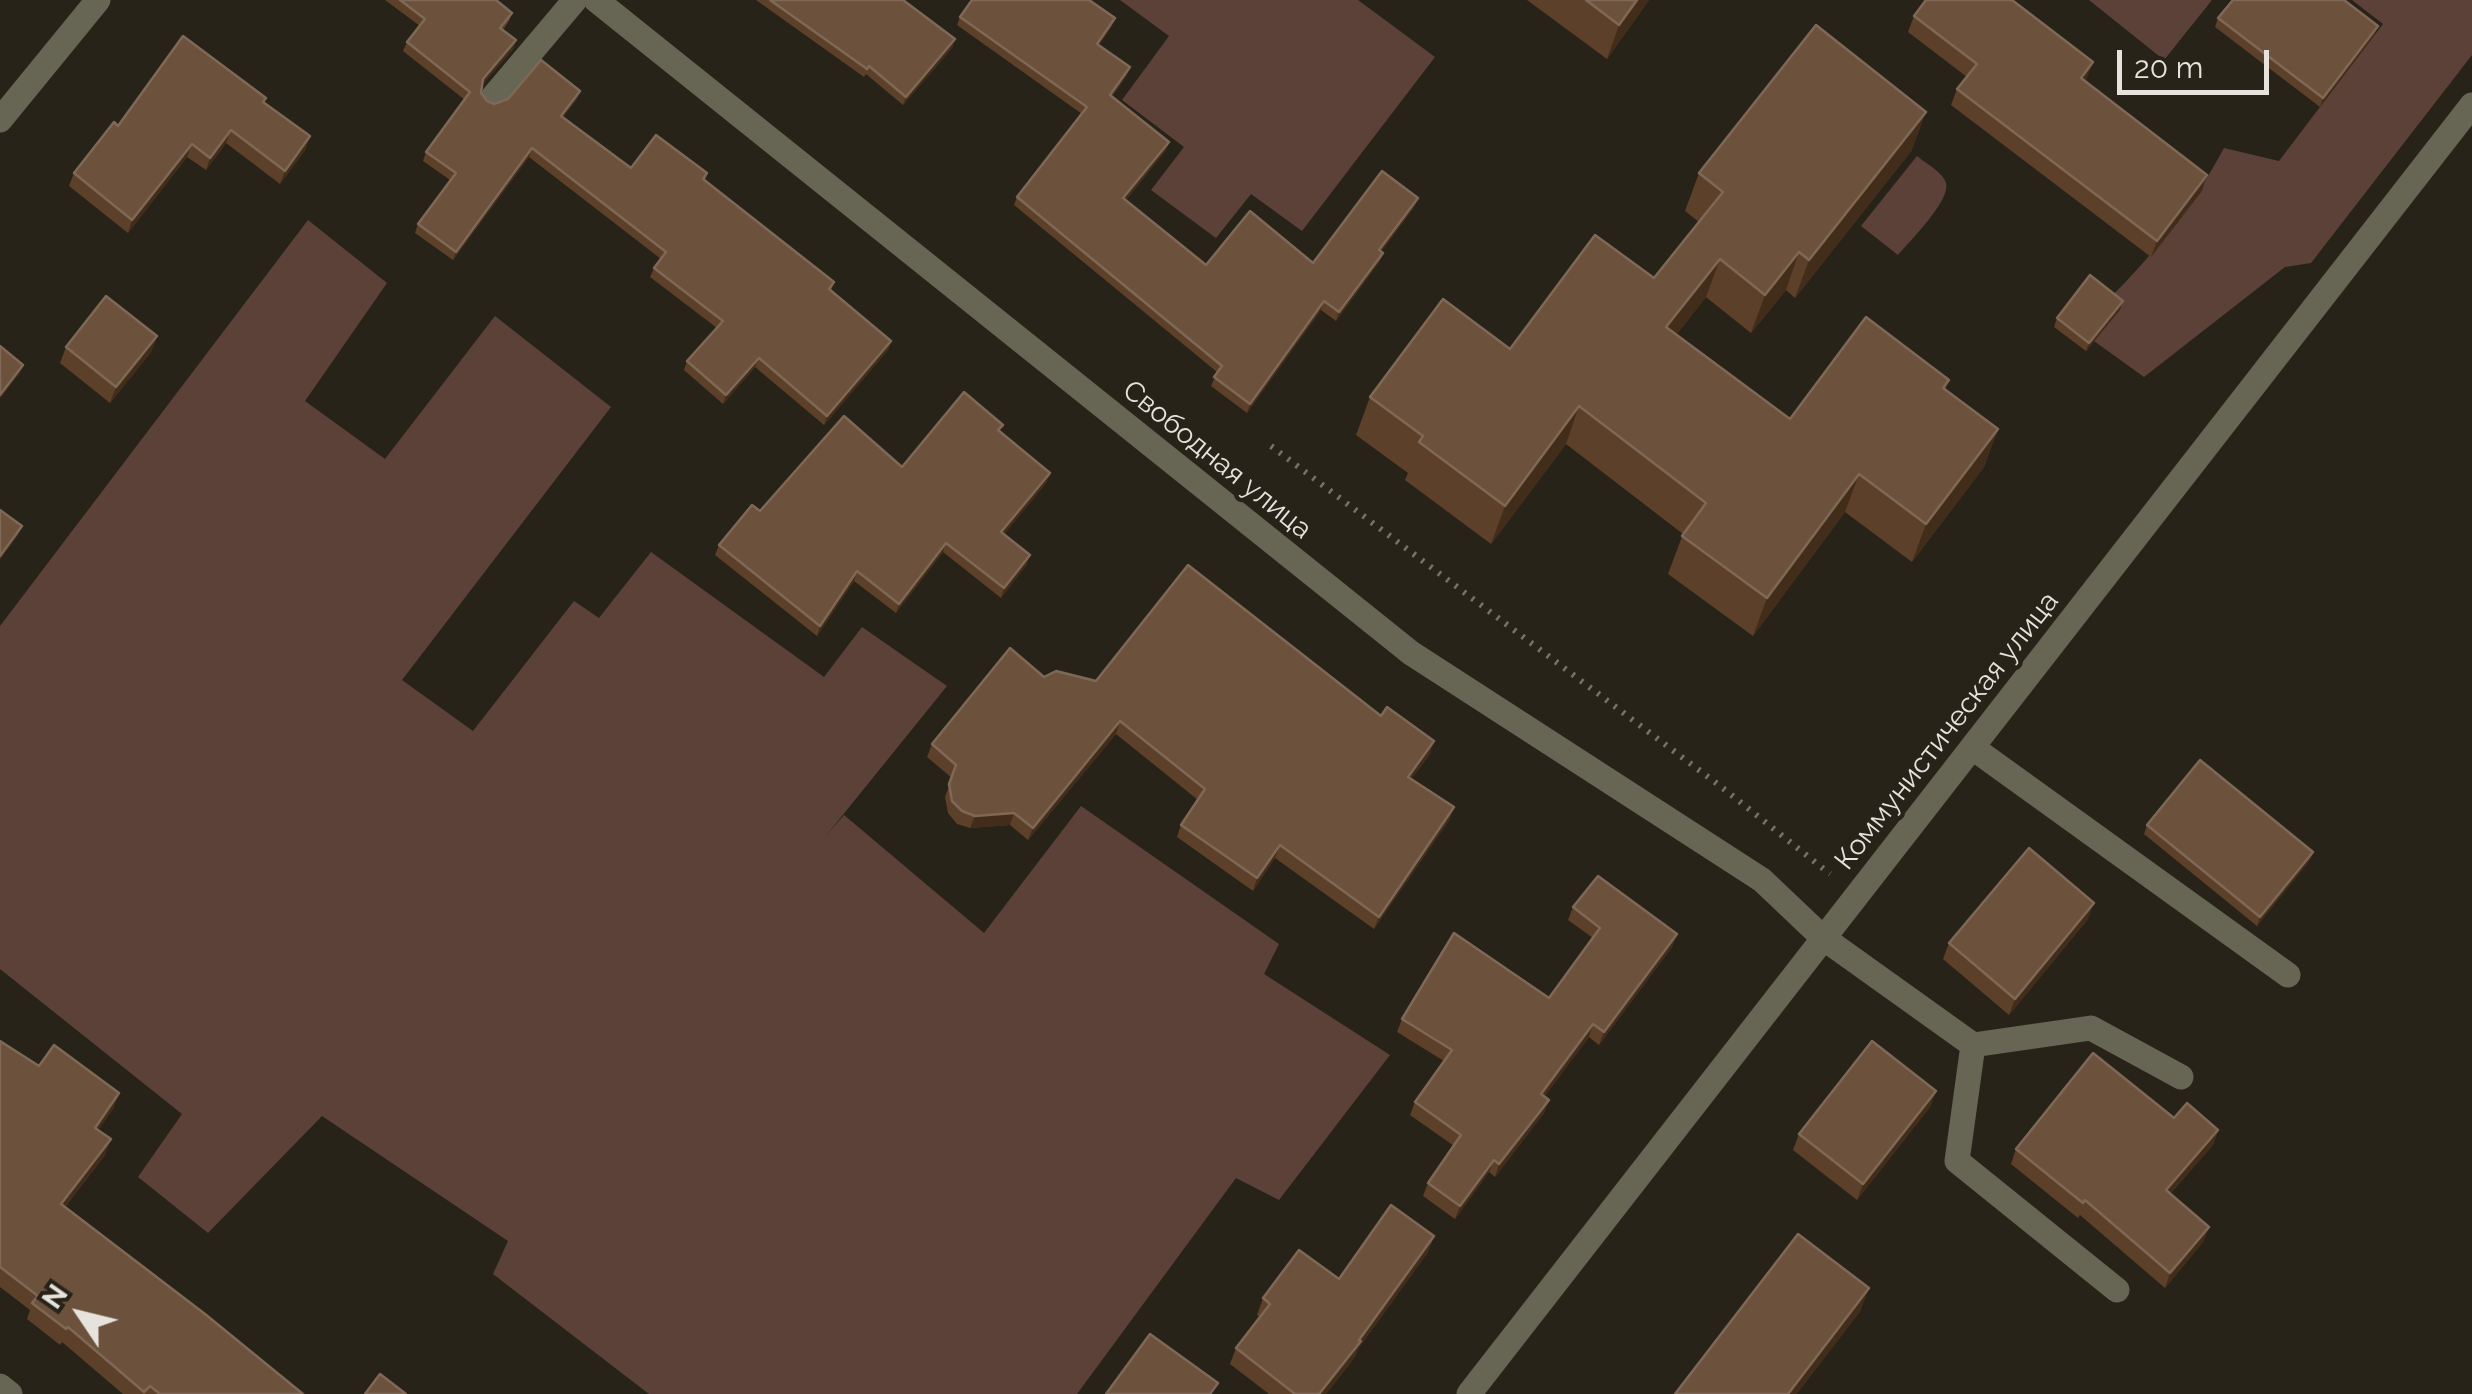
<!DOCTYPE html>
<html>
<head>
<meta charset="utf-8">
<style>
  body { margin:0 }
  #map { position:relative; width:2472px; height:1394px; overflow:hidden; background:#282319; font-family:Raleway,sans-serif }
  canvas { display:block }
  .north { position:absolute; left:30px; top:1264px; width:100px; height:100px; -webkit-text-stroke:8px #282319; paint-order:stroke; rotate:305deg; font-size:28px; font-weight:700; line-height:40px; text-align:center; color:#e6e3dc }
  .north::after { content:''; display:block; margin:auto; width:35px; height:45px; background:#e6e3dc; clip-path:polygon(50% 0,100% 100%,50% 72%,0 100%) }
  .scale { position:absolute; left:2117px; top:50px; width:152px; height:45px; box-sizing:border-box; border:5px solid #e6e3dc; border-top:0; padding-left:12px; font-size:30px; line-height:35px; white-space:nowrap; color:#e6e3dc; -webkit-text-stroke:8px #282319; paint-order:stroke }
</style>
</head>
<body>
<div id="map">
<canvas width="2472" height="1394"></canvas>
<div class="north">N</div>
<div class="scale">20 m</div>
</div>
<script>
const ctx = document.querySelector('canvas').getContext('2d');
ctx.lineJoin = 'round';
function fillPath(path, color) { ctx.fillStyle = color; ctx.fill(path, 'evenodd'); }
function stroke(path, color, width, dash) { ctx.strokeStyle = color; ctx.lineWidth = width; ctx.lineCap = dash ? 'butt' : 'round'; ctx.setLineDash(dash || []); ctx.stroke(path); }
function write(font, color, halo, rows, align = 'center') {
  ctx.font = font + ' Raleway,sans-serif'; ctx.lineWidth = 9; ctx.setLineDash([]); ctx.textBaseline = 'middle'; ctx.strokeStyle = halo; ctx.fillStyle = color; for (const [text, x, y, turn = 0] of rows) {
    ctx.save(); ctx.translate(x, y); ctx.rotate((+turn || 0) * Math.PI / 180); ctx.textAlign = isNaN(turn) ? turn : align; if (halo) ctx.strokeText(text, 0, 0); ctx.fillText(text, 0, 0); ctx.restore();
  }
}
fillPath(new Path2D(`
  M1120,0H1358L1435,57L1302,231L1251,194L1216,238L1151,190L1184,147L1122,100L1169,36Z
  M2089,0H2212L2164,60Z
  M2352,0H2472V55L2311,263L2285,267L2144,377L2094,341L2119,310L2108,300C2154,254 2193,206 2224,148L2279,161L2383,24Z
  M1917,156C1925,163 1943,172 1946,183C1951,200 1910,241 1898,255L1861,226Z
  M308,220L387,283L305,401L385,459L495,316L611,407L402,680L473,731L574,601L599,618L651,552L824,677L862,627L947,686L825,837L844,815L984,933L1081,806L1279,944L1264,974L1390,1055L1279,1200L1236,1178L1077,1394H649L493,1274L508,1241L322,1116L208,1233L138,1177L182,1114L0,969V626Z`), '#5c4139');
stroke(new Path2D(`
  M1271,446L1724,789L1830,874`), '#767269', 6, [2.5, 8]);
stroke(new Path2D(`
  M596,0L1411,653L1762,880L1822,937L1973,1045L1957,1161L2117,1290
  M493,97L575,0
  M0,120L98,0
  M1973,748L2288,975
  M1973,1045L2091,1028L2181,1077
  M0,1386L10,1394
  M1469,1394C1801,963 2140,537 2472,105`), '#676655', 25);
fillPath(new Path2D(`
  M385,0H496L512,13L509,21L503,30L516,40L513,49L482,85L481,93L487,101L494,104L577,99L563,117L631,168L707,173L705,181L834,282L831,291L891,341L888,350L824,425L755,367L723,404L684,370L687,361L717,328L650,277L654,268L661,259L529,157L453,260L415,233L418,224L450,180L423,161L426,152L465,100L403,51L407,42L420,26Z
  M756,0H903L955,39L952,48L903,105L866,74L864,77Z
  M1527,0H1649L1607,59Z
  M1914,16L2087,78L2085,82L2202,191L2151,257L1951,105L1957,89L1967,77L1908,32Z
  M960,17L1112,26L1099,45L1127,75L1112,97L1169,142L1166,150L1126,200L1206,265L1313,263L1415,206L1381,252L1383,253L1380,261L1336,321L1321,310L1247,413L1211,386L1217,372L1014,205L1017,197L1082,114L957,25Z
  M2218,18L2375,34L2320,107L2215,27Z
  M266,98L264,102L306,149L280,184L226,143L206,170L187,157L128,233L69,186L74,173L118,126Z
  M1912,150L1795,298L1786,290L1751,333L1706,297L1676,335L1790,419L1949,380L1945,390L1998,429L1984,467L1912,562L1845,512L1753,636L1668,574L1683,534L1566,444L1491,544L1405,480L1408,473L1356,435L1370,397L1510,349L1654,278L1699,222L1685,211L1699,173Z
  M2120,310L2086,351L2054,327L2057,318Z
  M157,336L151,352L110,403L60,363L66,347Z
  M1000,432L1047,482L1004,534L1027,564L1001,598L943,552L896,613L854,581L817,636L715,555L719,545L760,511L902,467Z
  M1044,677L1096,681L1430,754L1411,779L1450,819L1374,929L1275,858L1253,891L1177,837L1181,825L1198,800L1116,734L1028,840L1010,825L970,828L957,824L948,813L945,797L952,778L927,757L932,744Z
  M2147,825L2313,852L2310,860L2257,926L2144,834Z
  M1573,907L1677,934L1672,947L1599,1045L1589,1037L1544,1096L1549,1100L1544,1113L1495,1177L1489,1172L1455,1219L1423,1196L1428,1183L1454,1146L1410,1115L1415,1102L1444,1061L1397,1032L1402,1019L1549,998L1593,938L1568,920Z
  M2088,919L2009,1015L1943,959L1949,943Z
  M0,1041L39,1066L119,1093L113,1109L98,1130L105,1155L65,1207L303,1394H123L62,1342L60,1345L27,1319L30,1310L0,1287Z
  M1936,1091L1930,1107L1857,1200L1793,1150L1799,1134Z
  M2174,1118L2218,1130L2213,1145L2170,1194L2209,1227L2203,1242L2165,1288L2080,1215L2078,1218L2011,1164L2016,1149Z
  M1434,1236L1428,1252L1358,1349L1355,1357L1326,1394H1269L1230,1364L1236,1348L1260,1317L1257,1315L1263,1298L1339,1279Z`), '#5d4029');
fillPath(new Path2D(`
  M1637,0H1649L1607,59L1619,25Z
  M1115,18L1112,26L1094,52L1097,44Z
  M2378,26L2375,34L2320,107L2323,98Z
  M955,39L952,48L903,105L906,97Z
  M516,40L513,49L480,87L483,79Z
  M2093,62L2087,78L2075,95L2081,78Z
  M1130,67L1127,75L1107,104L1110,95Z
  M580,91L577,99L557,124L561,116Z
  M1926,112L1912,150L1795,298L1809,260Z
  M231,130L226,143L206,170L210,158Z
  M310,136L306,149L280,184L285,171Z
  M1169,142L1166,150L1120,207L1123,198Z
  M192,144L187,157L128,233L132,220Z
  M532,148L529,157L453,260L456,252Z
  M2207,175L2202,191L2151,257L2157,241Z
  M1418,198L1415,206L1376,259L1379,250Z
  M1799,252L1786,290L1751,333L1765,295Z
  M1383,253L1380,261L1336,321L1339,312Z
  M1720,259L1706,297L1652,365L1666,327Z
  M1324,301L1321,310L1247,413L1250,404Z
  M2123,301L2120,310L2086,351L2089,343Z
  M157,336L151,352L110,403L116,387Z
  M891,341L888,350L824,425L827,416Z
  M759,358L755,367L723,404L726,395Z
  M23,365L20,373L0,399V395Z
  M1579,406L1566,444L1491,544L1505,506Z
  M1998,429L1984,467L1912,562L1926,524Z
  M1050,473L1047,482L998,542L1001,532Z
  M1859,474L1845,512L1753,636L1767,598Z
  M22,526L19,534L0,560V556Z
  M946,543L943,552L896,613L899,604Z
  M1030,555L1027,564L1001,598L1004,588Z
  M857,571L854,581L817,636L820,626Z
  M1120,721L1116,734L1028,840L1033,828Z
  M1434,741L1430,754L1403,790L1408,777Z
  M1454,807L1450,819L1374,929L1379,917Z
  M1014,813L1010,825L970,828L975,816Z
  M1280,845L1275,858L1253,891L1257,878Z
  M2313,852L2310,860L2257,926L2260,917Z
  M2094,903L2088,919L2009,1015L2015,999Z
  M1677,934L1672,947L1599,1045L1604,1032Z
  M1593,1024L1589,1037L1537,1107L1541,1094Z
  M1936,1091L1930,1107L1857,1200L1863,1184Z
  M119,1093L113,1109L89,1143L95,1128Z
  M1549,1100L1544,1113L1495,1177L1499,1164Z
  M2218,1130L2213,1145L2160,1205L2166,1190Z
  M111,1139L105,1155L55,1219L61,1204Z
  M1494,1160L1489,1172L1455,1219L1460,1206Z
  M2209,1227L2203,1242L2165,1288L2170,1273Z
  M1434,1236L1428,1252L1358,1349L1355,1357L1326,1394H1319Z
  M1869,1288L1860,1312L1797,1394H1788Z`), '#422d1a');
const building = new Path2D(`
  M400,0H496L512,13L500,28L516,40L483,79L481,93L487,101L494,104L508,99L541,60L580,91L561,116L631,168L656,135L707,173L703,179L834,282L829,289L891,341L827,416L759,358L726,395L687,361L723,321L654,268L666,252L532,148L456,252L418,224L456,173L426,152L470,92L407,42L425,19Z
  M770,0H903L955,39L906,97L869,66L867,69Z
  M972,0H1089L1115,18L1097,44L1130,67L1110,95L1169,142L1123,198L1206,265L1250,211L1313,263L1382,171L1418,198L1379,250L1383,253L1339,312L1324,301L1250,404L1214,377L1222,366L1017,197L1087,107L960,17Z
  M1586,0H1637L1619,25Z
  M1926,0H2012L2093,62L2081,78L2207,175L2157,241L1957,89L1977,64L1914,16Z
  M2233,0H2344L2378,26L2323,98L2218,18Z
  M1816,25L1926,112L1809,260L1799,252L1765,295L1720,259L1666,327L1790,419L1866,317L1949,380L1943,388L1998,429L1926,524L1859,474L1767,598L1682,536L1706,503L1579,406L1505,506L1419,442L1423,436L1370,397L1443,299L1510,349L1595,235L1654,278L1723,192L1699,173Z
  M183,36L266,98L263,102L310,136L285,171L231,130L210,158L192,144L132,220L74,173L114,122L118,126Z
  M2090,275L2123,301L2089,343L2057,318Z
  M106,296L157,336L116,387L66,347Z
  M0,346L23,365L0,395Z
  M964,392L1003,425L998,430L1050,473L1001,532L1030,555L1004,588L946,543L899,604L857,571L820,626L719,545L752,505L760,511L844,416L902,467Z
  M0,510L22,526L0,556Z
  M1188,565L1381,716L1387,707L1434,741L1408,777L1454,807L1379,917L1280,845L1257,878L1181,825L1205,789L1120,721L1033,828L1014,813L975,816L962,811L952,801L949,784L956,765L932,744L1010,648L1044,677L1056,671L1096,681Z
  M2200,760L2313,852L2260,917L2147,825Z
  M2029,848L2094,903L2015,999L1949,943Z
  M1598,876L1677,934L1604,1032L1593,1024L1541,1094L1549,1100L1499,1164L1494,1160L1460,1206L1428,1183L1461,1135L1415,1102L1452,1050L1402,1019L1454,933L1549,998L1600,928L1573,907Z
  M0,1041L39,1066L54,1045L119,1093L95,1128L111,1139L61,1204L205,1314L303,1394H160L150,1386L144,1392L68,1327L66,1329L32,1303L38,1296L0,1267Z
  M1872,1041L1936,1091L1863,1184L1799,1134Z
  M2093,1053L2174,1118L2187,1103L2218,1130L2166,1190L2209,1227L2170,1273L2085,1200L2083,1203L2016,1149Z
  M1391,1205L1434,1236L1359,1340L1361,1341L1319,1394H1295L1236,1348L1270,1304L1263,1298L1299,1250L1339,1279Z
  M1798,1234L1869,1288L1788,1394H1675Z
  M1150,1334L1218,1383L1210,1394H1106Z
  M380,1374L406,1394H365Z`);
fillPath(building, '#6c523c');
stroke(building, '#7f6855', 2.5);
write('28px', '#e6e3dc', '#282319', [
  ["Свободная улица",1217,460,39],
  ["Коммунистическая улица",1947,731,-52]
]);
</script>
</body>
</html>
